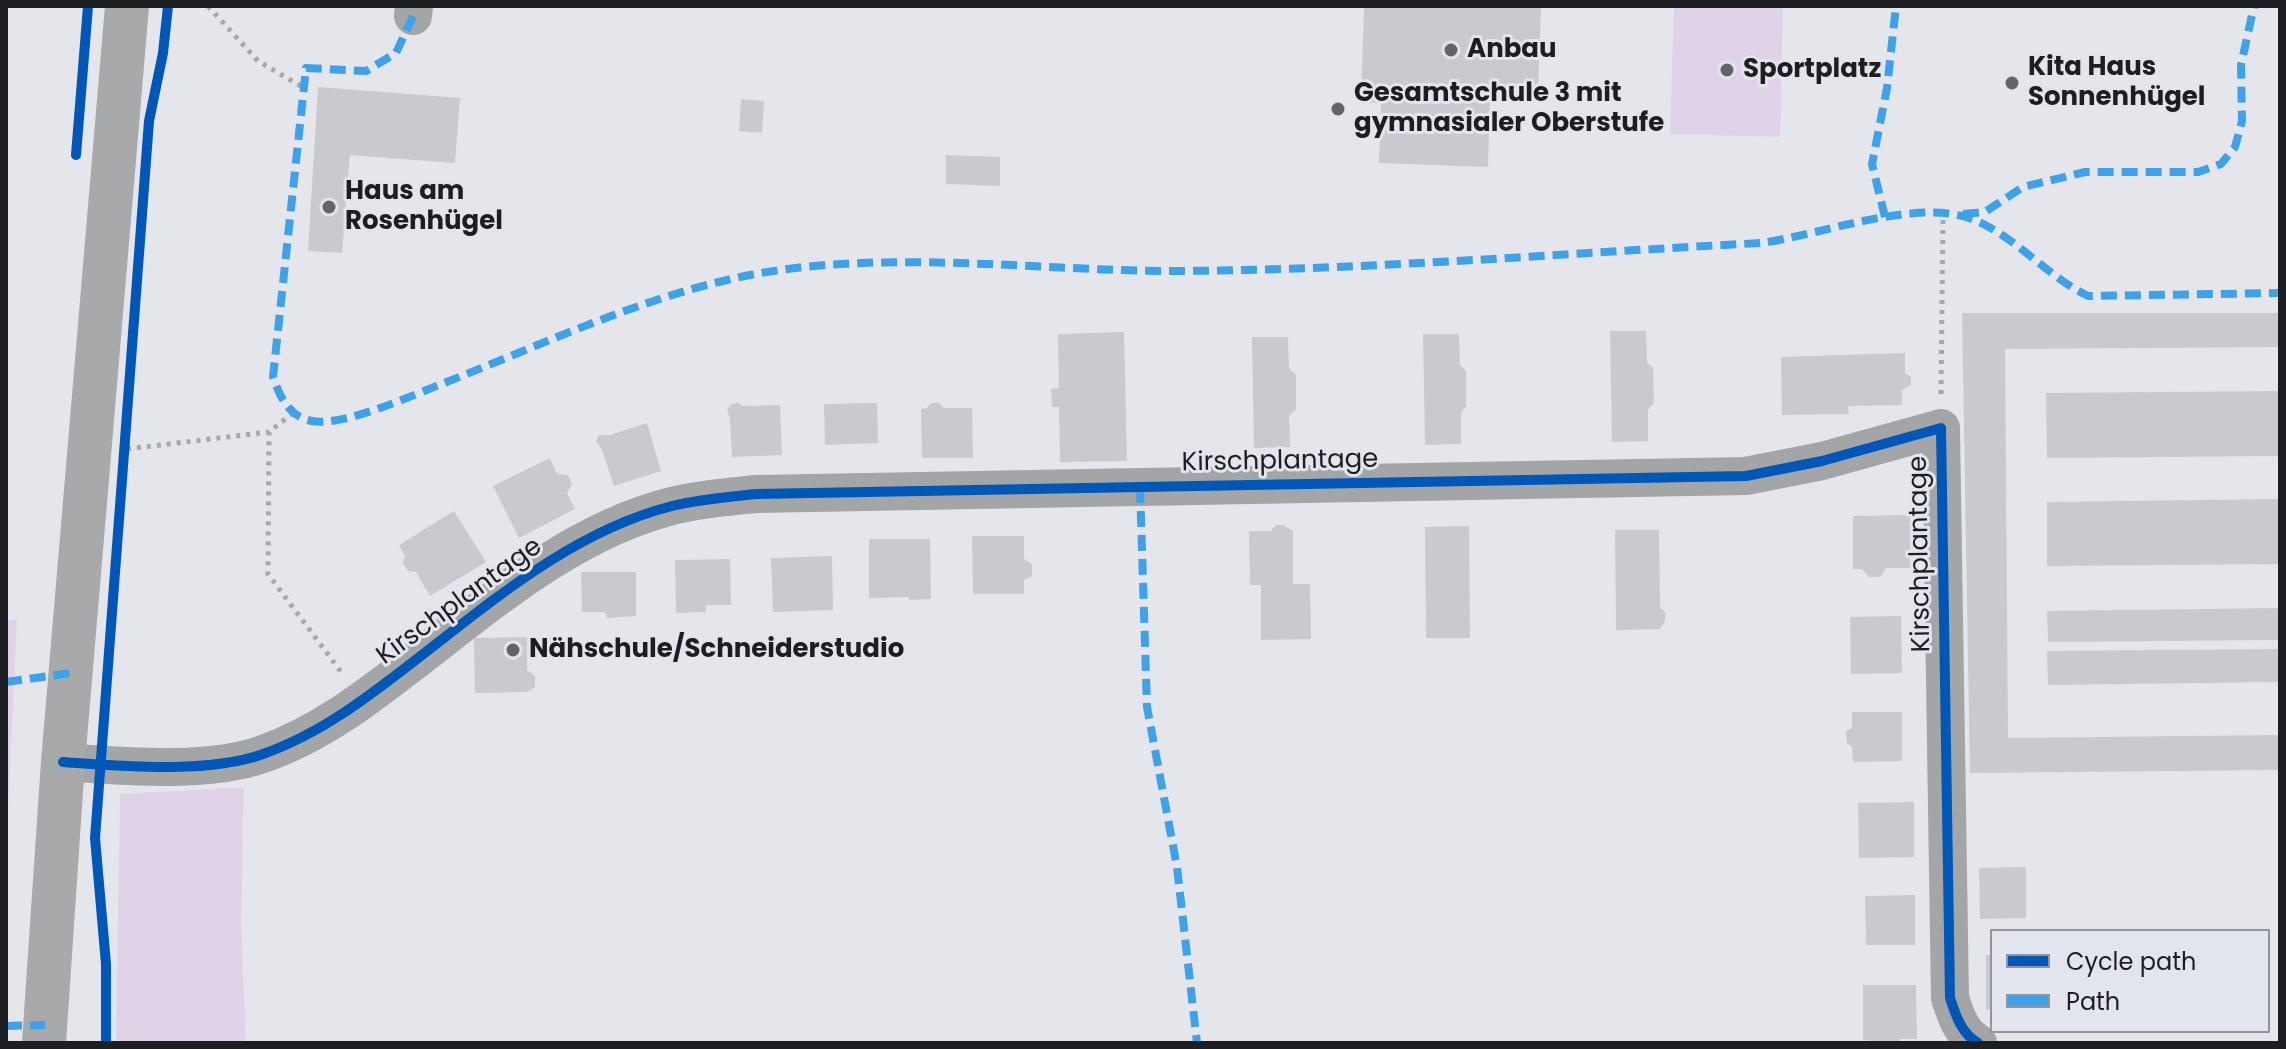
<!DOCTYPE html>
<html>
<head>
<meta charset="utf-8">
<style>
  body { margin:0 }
  #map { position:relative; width:2286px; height:1049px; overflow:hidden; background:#e5e6eb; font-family:Poppins,sans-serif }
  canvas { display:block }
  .frame { position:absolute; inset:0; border:8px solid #1d1e21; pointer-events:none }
  .legend { position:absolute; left:1990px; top:929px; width:280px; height:104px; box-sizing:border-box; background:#e2e4ee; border:2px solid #93959c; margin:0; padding:10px 14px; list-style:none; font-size:24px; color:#1d1e21 }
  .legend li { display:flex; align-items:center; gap:16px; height:40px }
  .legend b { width:40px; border:2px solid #93959c }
</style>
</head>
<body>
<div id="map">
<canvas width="2286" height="1049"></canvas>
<div class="frame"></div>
<ul class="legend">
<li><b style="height:10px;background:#0057b8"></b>Cycle path</li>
<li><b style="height:10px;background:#3da2ea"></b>Path</li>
</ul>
</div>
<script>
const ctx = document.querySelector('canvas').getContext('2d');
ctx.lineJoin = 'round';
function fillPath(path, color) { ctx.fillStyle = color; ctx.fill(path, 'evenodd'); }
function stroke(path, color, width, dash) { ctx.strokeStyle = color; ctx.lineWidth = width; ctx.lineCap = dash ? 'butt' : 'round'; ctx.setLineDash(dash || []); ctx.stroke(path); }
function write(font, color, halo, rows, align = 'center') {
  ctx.font = font + ' Poppins,sans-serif'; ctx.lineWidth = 6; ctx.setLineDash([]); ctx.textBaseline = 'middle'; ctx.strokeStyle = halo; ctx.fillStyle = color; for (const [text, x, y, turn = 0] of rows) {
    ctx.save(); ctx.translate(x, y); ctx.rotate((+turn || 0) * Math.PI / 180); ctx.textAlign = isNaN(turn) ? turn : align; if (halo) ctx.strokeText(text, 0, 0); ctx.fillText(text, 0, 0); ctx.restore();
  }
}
fillPath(new Path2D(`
  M1674,6H1783L1780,137L1670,134Z
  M17,619L6,853V621Z
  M244,787L241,922L246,1043H116L120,794Z`), '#e0d3e8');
fillPath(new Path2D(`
  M1364,6H1541L1538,95L1490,94L1488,167L1379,163L1381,103L1361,102Z
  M318,87L460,98L455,163L350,155L342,253L308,251Z
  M741,99L764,101L762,133L739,131Z
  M946,155L1000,157V186L946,184Z
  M1962,313H2280V347L2005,349L2008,738L2280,735V770L1970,773Z
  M1610,331H1646L1647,362L1653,368L1654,403L1648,410V441L1612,442Z
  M1124,332L1127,461L1060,462L1059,407H1052L1051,389L1059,388L1058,334Z
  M1423,334H1459L1460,365L1466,371V406L1461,413V444L1425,445Z
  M1252,337H1288L1289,368L1296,375V409L1289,416L1290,447L1254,448Z
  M1905,353V373L1911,377V385L1902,390V405L1848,406L1849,414L1782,415L1781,357Z
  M2280,391V456L2047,458L2046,393Z
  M739,403L742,406L780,405L782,455L732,457L730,419L727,409L732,404Z
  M877,403L878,443L825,445L824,404Z
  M931,403H939L944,408H972L973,458H922L921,409L927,408Z
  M647,423L661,471L614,486L602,450L596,441L599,435H610Z
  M550,458L557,474L568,475L572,484L567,493L575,509L519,538L493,486Z
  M2280,499V564L2047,566V502Z
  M454,511L486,562L430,596L416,572L408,571L403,563L405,556L399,545Z
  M1910,515V568H1886L1880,577H1869L1862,569H1853V516Z
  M1276,525H1283L1293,531V584H1310L1311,639L1261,640V585H1250L1249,531H1271Z
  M1469,526L1470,638H1426L1425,527Z
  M1615,530H1659L1660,607L1665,612V621L1660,629L1616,630Z
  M972,536H1024V559L1032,564V576L1024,580V594H973Z
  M869,539H930L931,599L909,600V597L869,598Z
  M832,556L833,610L773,612L771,558Z
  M730,559L731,605H706V612L676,613L675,560Z
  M581,572H636V616L607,618L605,612H582Z
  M2280,608V640L2048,642L2047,611Z
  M1901,616L1902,673L1851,674L1850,617Z
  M527,637V670L535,676V687L527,692L475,693L474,638Z
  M2280,649V682L2048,685L2047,651Z
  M1852,712H1902V761L1853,762L1852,747L1847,743L1846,732L1852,727Z
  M1914,802V857L1859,858L1858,803Z
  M2026,867V918L1980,919L1979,868Z
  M1915,895V945H1866L1865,896Z
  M1986,955H1992V1009L1986,1010Z
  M1863,985H1916L1917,1039H1900L1897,1043L1863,1040Z`), '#cac9ce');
stroke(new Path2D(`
  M208,6L258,61L304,88
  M1941,394L1943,215
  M293,413L269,432L268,574L341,672
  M127,449L269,432`), '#a7a8aa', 5, [4, 6]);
stroke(new Path2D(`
  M413,16L414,6
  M63,762C122,766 208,774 263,754C323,733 373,693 422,655C498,596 577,530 672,506C700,499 728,497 756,494L1746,476L1822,461L1941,428L1950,998C1956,1016 1961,1033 1978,1043`), '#a4a5a7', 38);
stroke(new Path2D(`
  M44,1043L63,762L127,6`), '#a8a9ab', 44);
stroke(new Path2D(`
  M413,16L396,53L366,71L306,68L273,377C280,397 289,417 312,421C343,427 413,395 444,383C536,347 632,302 727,280C869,246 1030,271 1175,271C1370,270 1566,253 1761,243C1820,235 1913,199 1969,218C2014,234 2046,276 2088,296L2280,293
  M1963,214L1985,212L2023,187L2085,172H2198L2221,164L2235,147L2242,121L2241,65L2254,6
  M1885,217L1872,164L1887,88L1896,6
  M1140,487L1147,707L1177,867L1197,1043
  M6,682L71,673
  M6,1026L45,1025`), '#3da2ea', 8, [16, 8]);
stroke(new Path2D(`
  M76,155L88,6
  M63,762C122,766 208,774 263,754C323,733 373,693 422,655C498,596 577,530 672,506C700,499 728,497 756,494L1746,476L1822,461L1941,428L1950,998C1956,1016 1961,1033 1978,1043
  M106,1043V964L95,838L149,121L163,53L168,6`), '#0057b8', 10);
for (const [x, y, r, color] of [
  [1451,50,8,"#636468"],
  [1727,70,8,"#636468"],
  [2012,83,8,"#636468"],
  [1338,109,8,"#636468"],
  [329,207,8,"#636468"],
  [513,650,8,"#636468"]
]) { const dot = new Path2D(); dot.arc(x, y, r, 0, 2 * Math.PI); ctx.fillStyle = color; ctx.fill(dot); stroke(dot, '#e2e4ee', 3); }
write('bold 26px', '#1d1e21', '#e2e4ee', [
  ["Anbau",1467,50],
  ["Kita Haus",2028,68],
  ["Sonnenhügel",2028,98],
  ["Sportplatz",1743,70],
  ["Gesamtschule 3 mit",1354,94],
  ["gymnasialer Oberstufe",1354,124],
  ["Haus am",345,192],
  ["Rosenhügel",345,222],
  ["Nähschule/Schneiderstudio",529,650]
], 'left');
write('26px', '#1d1e21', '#e2e4ee', [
  ["Kirschplantage",1280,462,-1],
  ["Kirschplantage",1921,554,-91],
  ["Kirschplantage",460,602,-36]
]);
</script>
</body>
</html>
